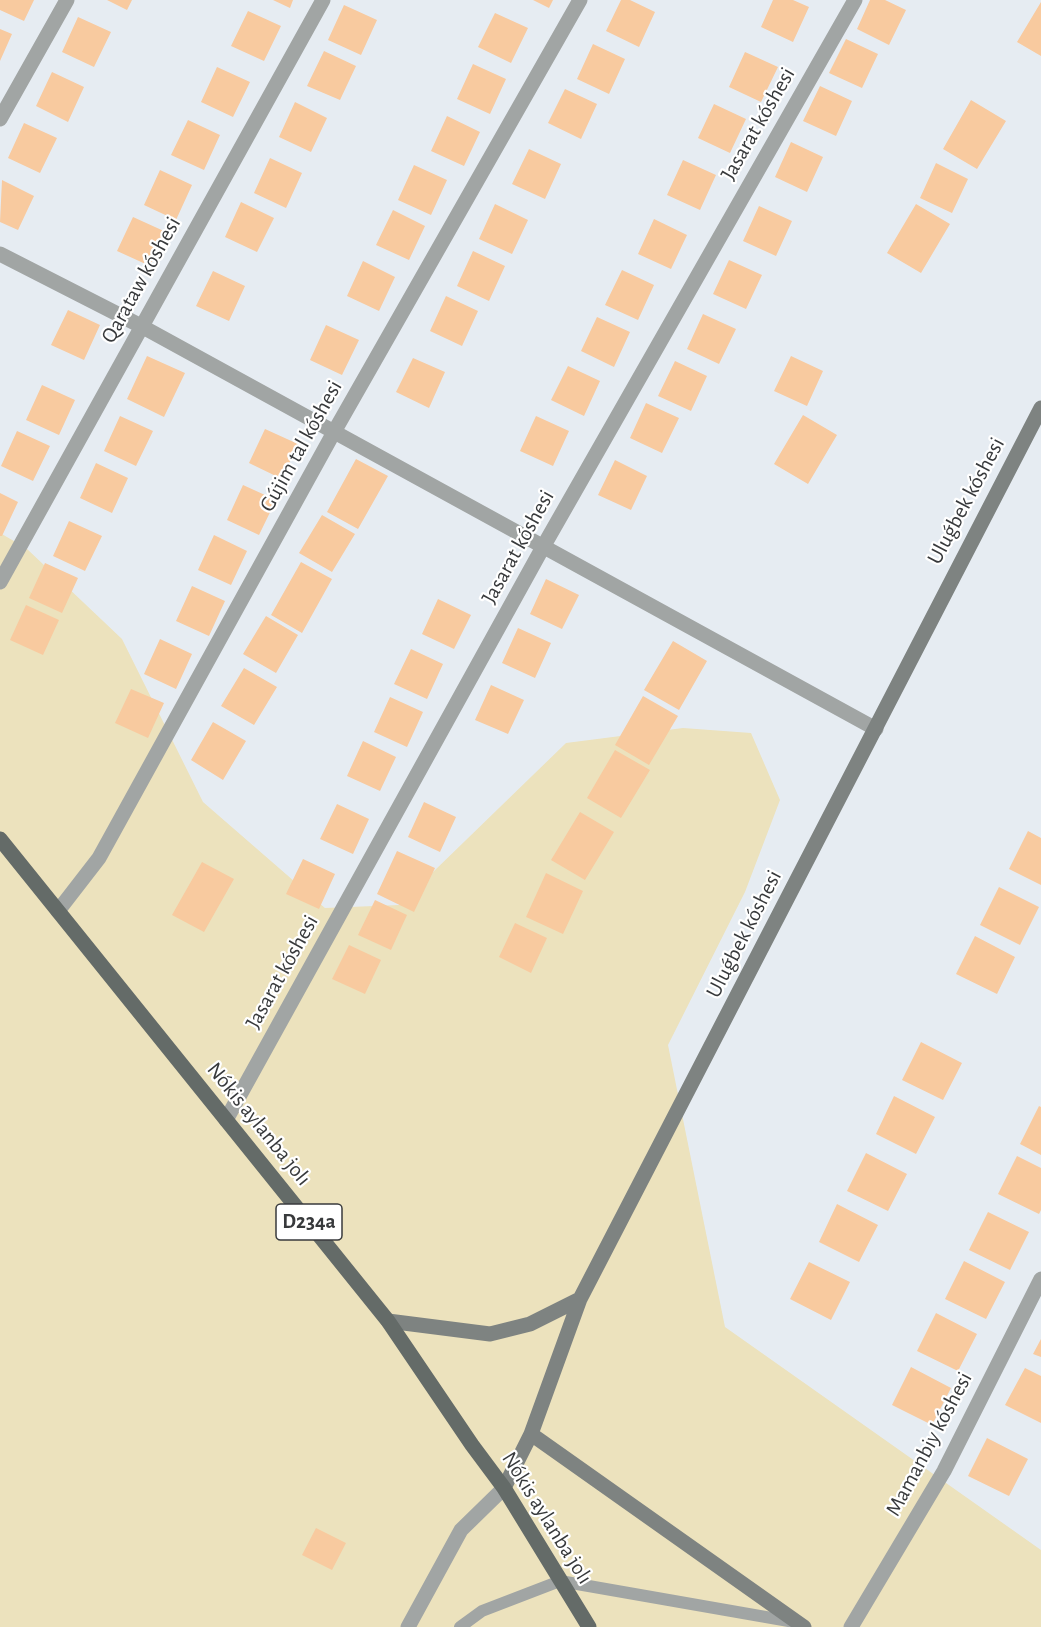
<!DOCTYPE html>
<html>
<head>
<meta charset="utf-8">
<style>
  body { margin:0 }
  canvas { display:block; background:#e6ecf2 }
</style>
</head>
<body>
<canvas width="1041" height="1627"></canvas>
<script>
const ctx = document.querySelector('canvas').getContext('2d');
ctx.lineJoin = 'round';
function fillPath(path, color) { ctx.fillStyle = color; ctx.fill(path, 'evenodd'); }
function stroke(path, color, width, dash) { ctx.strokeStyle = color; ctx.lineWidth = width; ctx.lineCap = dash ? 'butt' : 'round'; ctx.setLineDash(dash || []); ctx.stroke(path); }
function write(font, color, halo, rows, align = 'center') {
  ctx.font = font + ' "Alegreya Sans",sans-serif'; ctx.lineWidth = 4.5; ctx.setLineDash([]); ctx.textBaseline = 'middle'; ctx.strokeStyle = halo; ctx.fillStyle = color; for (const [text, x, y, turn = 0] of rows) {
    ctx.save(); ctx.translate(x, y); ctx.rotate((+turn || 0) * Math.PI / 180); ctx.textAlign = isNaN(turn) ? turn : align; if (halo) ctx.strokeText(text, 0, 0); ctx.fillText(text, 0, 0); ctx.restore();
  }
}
fillPath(new Path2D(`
  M0,533L26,548L122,639L203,802L325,908L399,905L566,743L683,728L751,733L780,800L745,892L668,1045L725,1327L1041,1550V1627H0Z`), '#ece2bd');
fillPath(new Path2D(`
  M0,0H34L24,21L0,10Z
  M107,0H132L127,10Z
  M273,0H293L290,8Z
  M533,0H553L549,8Z
  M621,0H630L655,12L639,47L606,31Z
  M773,0H793L809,7L793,42L761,27Z
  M870,0H885L906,10L889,45L857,29Z
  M1041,2V56L1017,42Z
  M344,5L377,20L361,55L328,40Z
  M248,11L281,26L264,61L231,46Z
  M495,13L528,28L511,63L478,47Z
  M78,17L111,32L94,67L62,52Z
  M0,29L12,34L0,61Z
  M846,39L878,54L862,88L829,73Z
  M593,44L625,59L609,94L577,79Z
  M324,51L356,66L340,100L307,86Z
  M745,52L778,67L761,102L729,87Z
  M473,64L506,79L490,114L457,99Z
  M217,67L250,82L233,117L201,102Z
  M52,72L84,87L68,122L36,106Z
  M820,86L852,101L836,136L803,121Z
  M565,89L597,104L581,139L548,123Z
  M971,100L1006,121L977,169L943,149Z
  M295,102L327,118L311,152L279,137Z
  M714,104L746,119L730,153L698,138Z
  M447,116L480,132L464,166L431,151Z
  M188,120L220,135L204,170L171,155Z
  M24,123L57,138L40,173L8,158Z
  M791,142L823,157L807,192L775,177Z
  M529,149L561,164L545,199L512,184Z
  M270,158L302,173L286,208L254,193Z
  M683,160L716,175L700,210L667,195Z
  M936,163L968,179L952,213L920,198Z
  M414,165L447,180L431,215L398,200Z
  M160,170L192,185L176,220L144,205Z
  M2,180L34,196L18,230L0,222Z
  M241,202L274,218L257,252L225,237Z
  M495,204L528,220L512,254L479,239Z
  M916,204L950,224L921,273L887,253Z
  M759,206L792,221L776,256L743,241Z
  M393,210L425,226L409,260L376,245Z
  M133,217L166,232L150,266L117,251Z
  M654,219L687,235L671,269L638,254Z
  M473,251L505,266L489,301L457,286Z
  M729,260L762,275L746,309L713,294Z
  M363,261L395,277L379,311L347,296Z
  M622,270L654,285L638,320L605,305Z
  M213,271L245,286L229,321L196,306Z
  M446,296L478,311L462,346L430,331Z
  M68,310L100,325L84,360L51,345Z
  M703,314L736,329L719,364L687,349Z
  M597,317L630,332L614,367L581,351Z
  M326,325L359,340L342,375L310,360Z
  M147,356L185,373L164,417L127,399Z
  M791,356L823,371L807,406L774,391Z
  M413,358L445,372L429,408L396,392Z
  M675,361L707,376L691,411L658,396Z
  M568,366L600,381L584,416L551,400Z
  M42,385L75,400L59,435L26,420Z
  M646,403L679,418L662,453L630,438Z
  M803,415L837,435L808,484L774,464Z
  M120,416L153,431L136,466L104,451Z
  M536,416L569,431L553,466L520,451Z
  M265,429L298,444L282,479L249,463Z
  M17,431L50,446L33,481L1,466Z
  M356,459L388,476L358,529L327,512Z
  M615,460L647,476L631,510L598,495Z
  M96,463L128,478L112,513L80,498Z
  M243,485L276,500L259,535L227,520Z
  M0,493L18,502L2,536H0Z
  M322,515L355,534L332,572L299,553Z
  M69,521L102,536L85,571L53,556Z
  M214,535L247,551L231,585L198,570Z
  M301,562L332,579L302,633L271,615Z
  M45,563L78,578L62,613L29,598Z
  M546,579L579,595L562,629L530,614Z
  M192,586L225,601L209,636L176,621Z
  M438,599L471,615L454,649L422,634Z
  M26,605L59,620L43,655L10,640Z
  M266,616L298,635L276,673L243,654Z
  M518,628L551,643L535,678L502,663Z
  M160,639L192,654L176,689L144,674Z
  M673,641L707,661L679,710L644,690Z
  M411,649L443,664L427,699L394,684Z
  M244,668L277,687L254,725L221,706Z
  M491,685L524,700L508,734L475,720Z
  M131,689L164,703L148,738L115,723Z
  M643,696L678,716L649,765L615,745Z
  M390,697L423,712L407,747L374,732Z
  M213,722L246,741L223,780L191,760Z
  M363,741L396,757L380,791L347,776Z
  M615,750L650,770L621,818L587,798Z
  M424,802L456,817L440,852L408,837Z
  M337,804L369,819L353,854L320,839Z
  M580,812L614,832L585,880L551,860Z
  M1028,831L1041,838V885L1009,869Z
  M397,851L435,868L414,912L377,894Z
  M303,859L335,874L319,909L286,894Z
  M202,862L234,879L204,932L172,915Z
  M546,873L583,891L563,934L526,917Z
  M999,887L1039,907L1020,945L980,925Z
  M375,900L407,915L391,950L358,935Z
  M515,923L547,938L531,973L499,957Z
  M975,936L1015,957L997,994L956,974Z
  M349,945L381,960L365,994L332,979Z
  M921,1042L962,1063L943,1100L902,1080Z
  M894,1096L935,1117L916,1154L876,1134Z
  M1039,1106L1041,1107V1155L1020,1144Z
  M866,1153L907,1174L888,1211L847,1191Z
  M1017,1156L1041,1168V1210L1039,1214L998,1194Z
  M837,1204L878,1225L859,1262L819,1242Z
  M988,1212L1029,1232L1010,1270L969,1250Z
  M964,1261L1005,1282L986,1319L945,1299Z
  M809,1262L850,1282L831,1320L790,1299Z
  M936,1313L977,1334L958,1371L917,1351Z
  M1041,1339V1357L1033,1354Z
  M911,1367L951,1388L932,1425L892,1405Z
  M1025,1368L1041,1376V1423L1005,1405Z
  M987,1438L1028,1459L1009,1496L968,1476Z
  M316,1528L346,1543L332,1570L302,1555Z`), '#f8ca9f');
stroke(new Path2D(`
  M460,1627L482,1611L560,1581L794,1622`), '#a1a5a4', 12);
stroke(new Path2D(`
  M0,119L67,0
  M0,254L141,326L876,729
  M0,582L323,0
  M58,911L99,858L334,432L580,0
  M226,1120L543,547L855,0
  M408,1627L461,1530L504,1488
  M851,1627L944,1471L1041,1279`), '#a1a5a4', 15);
stroke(new Path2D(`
  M388,1321L490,1334L530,1324L580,1299
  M531,1434L804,1627
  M504,1488L531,1434L580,1299L1041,408`), '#7e8381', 15);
stroke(new Path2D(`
  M0,839L388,1321L472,1445L504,1488L589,1627`), '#646b68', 15);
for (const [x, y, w] of [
  [309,1222,66]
]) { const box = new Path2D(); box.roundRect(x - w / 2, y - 18, w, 36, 4.5); ctx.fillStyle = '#fff'; ctx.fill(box); stroke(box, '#383a3c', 1.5); }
write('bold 21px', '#383a3c', null, [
  ["D234a",309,1222]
]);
write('22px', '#383a3c', '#fff', [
  ["Jasarat kóshesi",758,124,-60],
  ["Qarataw kóshesi",141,280,-61],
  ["Gújim tal kóshesi",301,446,-61],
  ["Uluǵbek kóshesi",966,501,-62],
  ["Jasarat kóshesi",518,547,-61],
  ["Uluǵbek kóshesi",744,934,-63],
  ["Jasarat kóshesi",282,972,-61],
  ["Nókis aylanba jolı",259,1124,51],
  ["Mamanbiy kóshesi",929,1444,-62],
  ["Nókis aylanba jolı",547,1518,58]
]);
</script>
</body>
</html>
